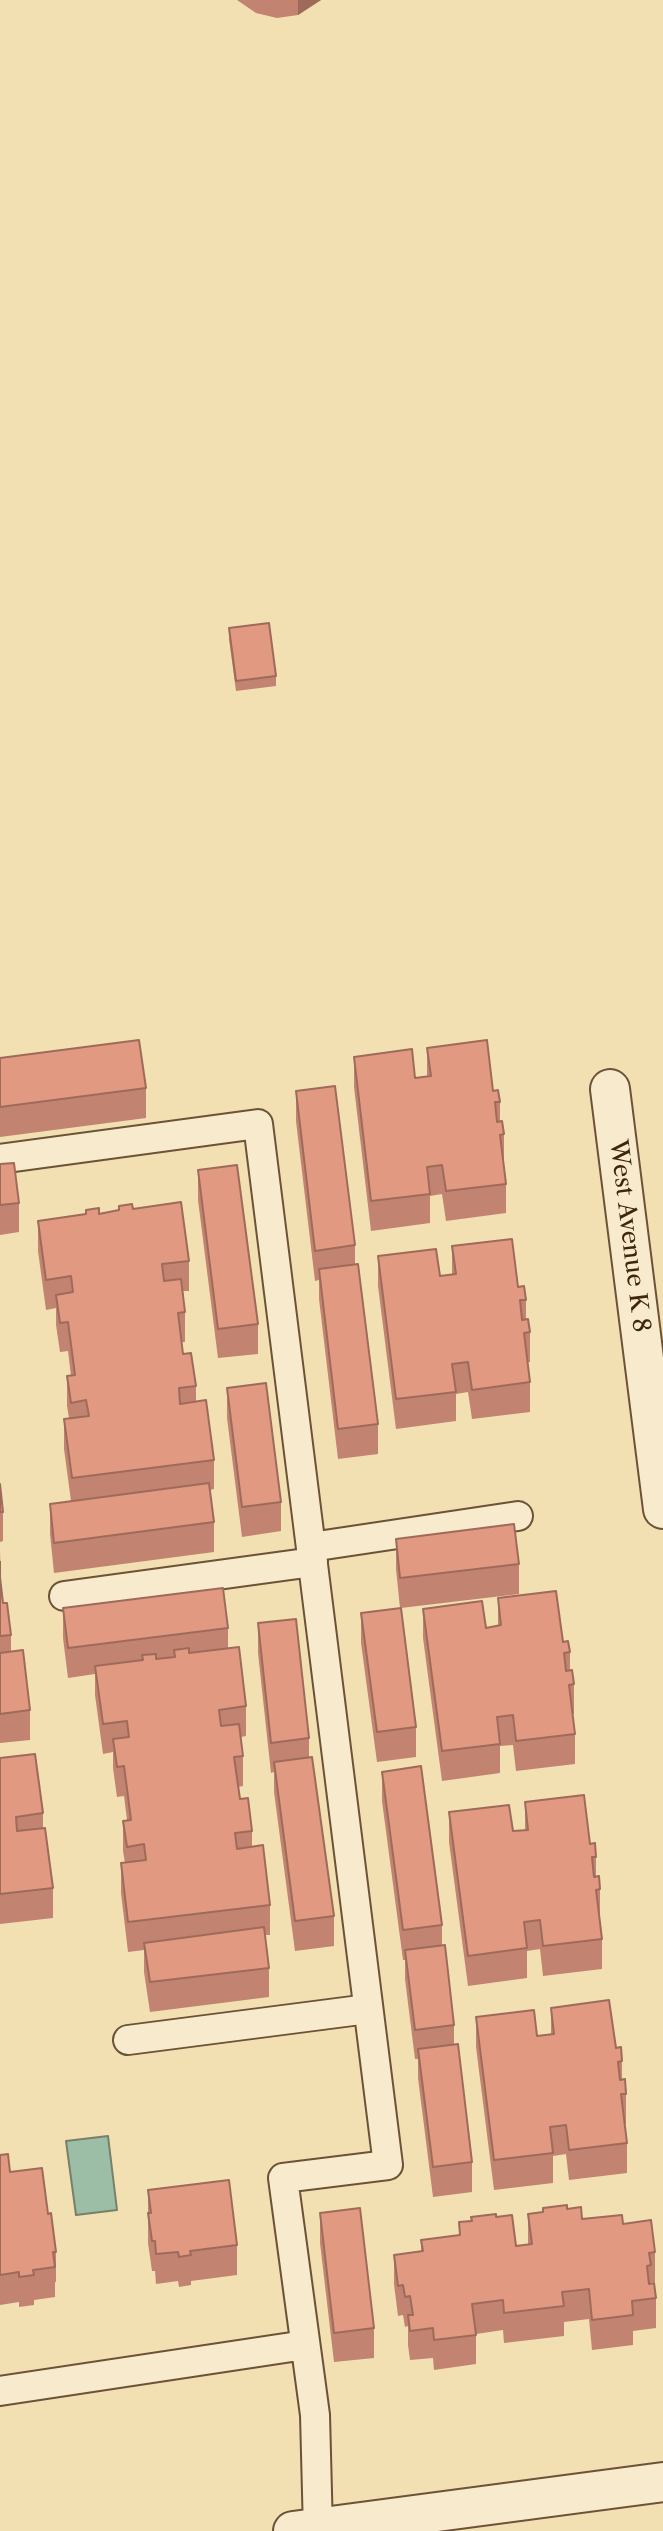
<!DOCTYPE html>
<html>
<head>
<meta charset="utf-8">
<style>
  body { margin:0 }
  canvas { display:block; background:#f2dfb2 }
</style>
</head>
<body>
<canvas width="663" height="2531"></canvas>
<script>
const ctx = document.querySelector('canvas').getContext('2d');
ctx.lineJoin = 'round';
function fillPath(path, color) { ctx.fillStyle = color; ctx.fill(path, 'evenodd'); }
function stroke(path, color, width, dash) { ctx.strokeStyle = color; ctx.lineWidth = width; ctx.lineCap = dash ? 'butt' : 'round'; ctx.setLineDash(dash || []); ctx.stroke(path); }
function write(font, color, halo, rows, align = 'center') {
  ctx.font = font + ' "Libre Caslon Text",serif'; ctx.lineWidth = 5; ctx.setLineDash([]); ctx.textBaseline = 'middle'; ctx.strokeStyle = halo; ctx.fillStyle = color; for (const [text, x, y, turn = 0] of rows) {
    ctx.save(); ctx.translate(x, y); ctx.rotate((+turn || 0) * Math.PI / 180); ctx.textAlign = isNaN(turn) ? turn : align; if (halo) ctx.strokeText(text, 0, 0); ctx.fillText(text, 0, 0); ctx.restore();
  }
}
const water = new Path2D(`
  M108,2136L117,2210L76,2215L66,2141Z`);
fillPath(water, '#9cbda6');
stroke(water, '#778069', 2);
const service = new Path2D(`
  M0,1159L258,1124L388,2165L283,2178L315,2415L318,2531
  M311,1547L518,1516
  M64,1596L313,1562
  M128,2040L368,2009
  M0,2391L305,2345`);
const minor = new Path2D(`
  M293,2531L663,2482`);
const tertiary = new Path2D(`
  M610,1089L663,1509`);
stroke(service, '#6c5337', 32);
stroke(minor, '#6c5337', 42);
stroke(tertiary, '#6c5337', 42);
stroke(service, '#f7eacd', 28);
stroke(minor, '#f7eacd', 38);
stroke(tertiary, '#f7eacd', 38);
fillPath(new Path2D(`
  M237,0H321L298,15L277,18L256,13Z
  M229,628L276,676V686L236,691L229,639Z
  M427,1048L493,1091L500,1102V1121L504,1134V1164L506,1184V1213L446,1221L442,1194L430,1196V1223L371,1231L354,1087V1057L415,1078L427,1076Z
  M0,1058L146,1088V1118L0,1137Z
  M296,1091L355,1245V1265L378,1424V1454L338,1459L319,1299V1280L315,1281L296,1121Z
  M0,1164L19,1203V1232L0,1235Z
  M198,1170L258,1324V1354L218,1358L198,1200Z
  M133,1209L189,1261V1291H183L185,1312V1342H182L183,1354L196,1386V1401L214,1460V1489L210,1490L214,1522V1552L54,1573L50,1534V1504L71,1501L64,1449V1419L69,1418L67,1406V1376H71L68,1351L60,1352L56,1325V1308L46,1310L38,1251V1221Z
  M452,1246L518,1287L526,1300V1319L530,1332V1362H528L530,1382V1412L472,1419L468,1392L456,1394V1421L396,1429L378,1286V1256L440,1276L452,1274Z
  M227,1388L281,1502V1531L242,1537L227,1418Z
  M0,1484L3,1512V1541L0,1542Z
  M396,1539L519,1564V1594L401,1608L416,1727V1757L377,1762L361,1643V1613L400,1608L396,1569Z
  M0,1550L1,1587L3,1603L11,1635V1652L30,1710V1740L0,1743Z
  M498,1598L563,1642L570,1652V1671L574,1684V1714H572L575,1734V1764L516,1771L513,1745L500,1746V1773L442,1781L423,1638V1609L486,1628L498,1626Z
  M63,1608L228,1628V1649L246,1706V1736L241,1737L243,1756V1786L238,1787L240,1799L252,1831V1847L270,1905V1935H265L269,1968V1997L150,2012L144,1972V1950L128,1952L121,1893V1863H125L123,1851V1821L127,1820L124,1796L117,1797L113,1768V1752L103,1754L95,1695V1674L68,1678L63,1638Z
  M258,1623L309,1738V1757L334,1916V1946L295,1951L274,1792V1772L271,1773L258,1653Z
  M0,1758L43,1813V1828L53,1888V1918L0,1924Z
  M382,1772L442,1925V1945L454,2025V2044L472,2162V2192L433,2197L418,2078V2059H415L405,1979V1960H403L382,1801Z
  M525,1802L590,1844L596,1857V1876L600,1889V1919L602,1939V1969L543,1976L540,1949L527,1951V1978L468,1986L449,1842V1812L513,1831L525,1830Z
  M551,2008L616,2048L622,2061V2079L626,2094V2124H624L627,2143V2173L569,2180L566,2154L553,2156V2183L494,2190L476,2047V2017L537,2036L551,2034Z
  M0,2155L10,2172L48,2214L56,2252V2282H55V2297L34,2300V2305L19,2307V2302L0,2305Z
  M148,2190L237,2245V2275L191,2281V2285L179,2287L178,2281L156,2284L155,2271H152L148,2243Z
  M567,2209L582,2219L623,2224L655,2252V2282H651V2284L656,2298V2328L633,2331V2345L592,2350L589,2319L564,2322V2336L504,2343L503,2330L476,2334V2364L434,2370L433,2358L410,2360L408,2345V2326L405,2327L403,2315L398,2316L394,2284V2255L421,2251V2240L459,2235V2222L496,2217L516,2246L528,2245V2214Z
  M320,2213L374,2328V2358L334,2362L320,2243Z`), '#c28470');
fillPath(new Path2D(`
  M298,0H321L298,15Z
  M0,1561H1V1591H0Z`), '#9e6b5b');
const building = new Path2D(`
  M269,623L276,676L236,681L229,628Z
  M139,1040L146,1088L0,1107V1058Z
  M487,1040L493,1091L498,1090L500,1102H495L497,1122L502,1121L504,1134L500,1135L506,1184L446,1191L442,1165L427,1167L430,1194L371,1201L354,1057L412,1049L415,1078L431,1076L427,1048Z
  M335,1086L355,1245L315,1251L296,1091Z
  M14,1163L19,1203L0,1205V1164Z
  M237,1165L258,1324L218,1329L198,1170Z
  M181,1202L189,1261L162,1264L164,1281L181,1279L185,1312L178,1313L183,1354L191,1353L196,1386L179,1388L180,1404L206,1400L214,1460L72,1478L64,1419L89,1416L86,1400L71,1403L67,1376L75,1375L68,1322L60,1323L56,1295L73,1292L71,1276L46,1280L38,1221L86,1214V1210L99,1208V1214L119,1210V1206L132,1204L133,1209Z
  M512,1239L518,1287L524,1286L526,1300H520L522,1320L528,1319L530,1332L524,1333L530,1382L472,1390L468,1362L452,1364L456,1392L396,1399L378,1256L436,1249L440,1276L456,1274L452,1246Z
  M358,1264L378,1424L338,1429L319,1269Z
  M266,1383L281,1502L242,1507L227,1388Z
  M209,1483L214,1522L54,1543L50,1504Z
  M0,1484L3,1512H0Z
  M514,1524L519,1564L400,1578L396,1539Z
  M0,1577L3,1603H7L11,1635L0,1636Z
  M223,1588L228,1628L68,1648L63,1608Z
  M556,1591L563,1642L568,1641L570,1652L564,1653L566,1671L572,1670L574,1684L569,1685L575,1734L516,1741L513,1715L497,1717L500,1744L442,1751L423,1609L482,1601L486,1628L501,1625L498,1598Z
  M401,1608L416,1727L377,1732L361,1613Z
  M296,1619L309,1738L271,1743L258,1623Z
  M239,1647L246,1706L219,1710L221,1726L239,1724L243,1756L234,1757L240,1799L248,1798L252,1831L235,1833L237,1849L263,1845L270,1905L128,1922L121,1863L146,1860L144,1844L127,1847L123,1821L131,1820L124,1766L117,1767L113,1739L129,1737L127,1721L103,1724L95,1666L143,1660L142,1655L156,1654V1659L175,1657L174,1650L189,1648V1653Z
  M23,1650L30,1710L0,1714V1653Z
  M35,1754L43,1813L16,1817L17,1831L45,1828L53,1888L0,1894V1758Z
  M312,1757L334,1916L295,1921L274,1762Z
  M421,1766L442,1925L403,1930L382,1772Z
  M584,1795L590,1844L595,1843L596,1857H592L594,1877L599,1876L600,1889L596,1890L602,1939L543,1946L540,1920L524,1922L527,1948L468,1956L449,1812L509,1805L513,1831L528,1830L525,1802Z
  M264,1927L269,1968L150,1982L144,1943Z
  M445,1945L454,2025L415,2030L405,1950Z
  M609,2000L616,2048L621,2047L622,2061L618,2062L620,2080L625,2079L626,2094H621L627,2143L569,2150L566,2125L550,2127L553,2153L494,2160L476,2017L534,2010L537,2036L554,2034L551,2008Z
  M458,2044L472,2162L433,2167L418,2049Z
  M8,2154L10,2172L42,2168L48,2214L51,2213L56,2252H53L55,2267L33,2270L34,2275L19,2277V2272L0,2275V2155Z
  M229,2180L237,2245L190,2251L191,2255L179,2257L178,2252L156,2254L155,2241H152L148,2213H151L148,2190Z
  M567,2205V2209L581,2207L582,2219L622,2215L623,2224L651,2220L655,2252L649,2253L651,2265L647,2266L649,2284L654,2283L656,2298L632,2301L633,2315L592,2320L589,2289L562,2292L564,2306L504,2313L503,2300L472,2304L476,2335L434,2340L433,2328L410,2331L408,2315H413L410,2296L405,2297L403,2285L398,2286L394,2255L423,2251L421,2240L460,2235L459,2222L472,2221L471,2217L496,2214V2217L512,2215L516,2246L532,2244L528,2214L543,2212V2208Z
  M360,2208L374,2328L334,2333L320,2213Z`);
fillPath(building, '#e19982');
stroke(building, '#9e6b5b', 2);
write('24px', '#3f240e', '#f7eacd', [
  ["West Avenue K 8",629,1236,83]
]);
</script>
</body>
</html>
